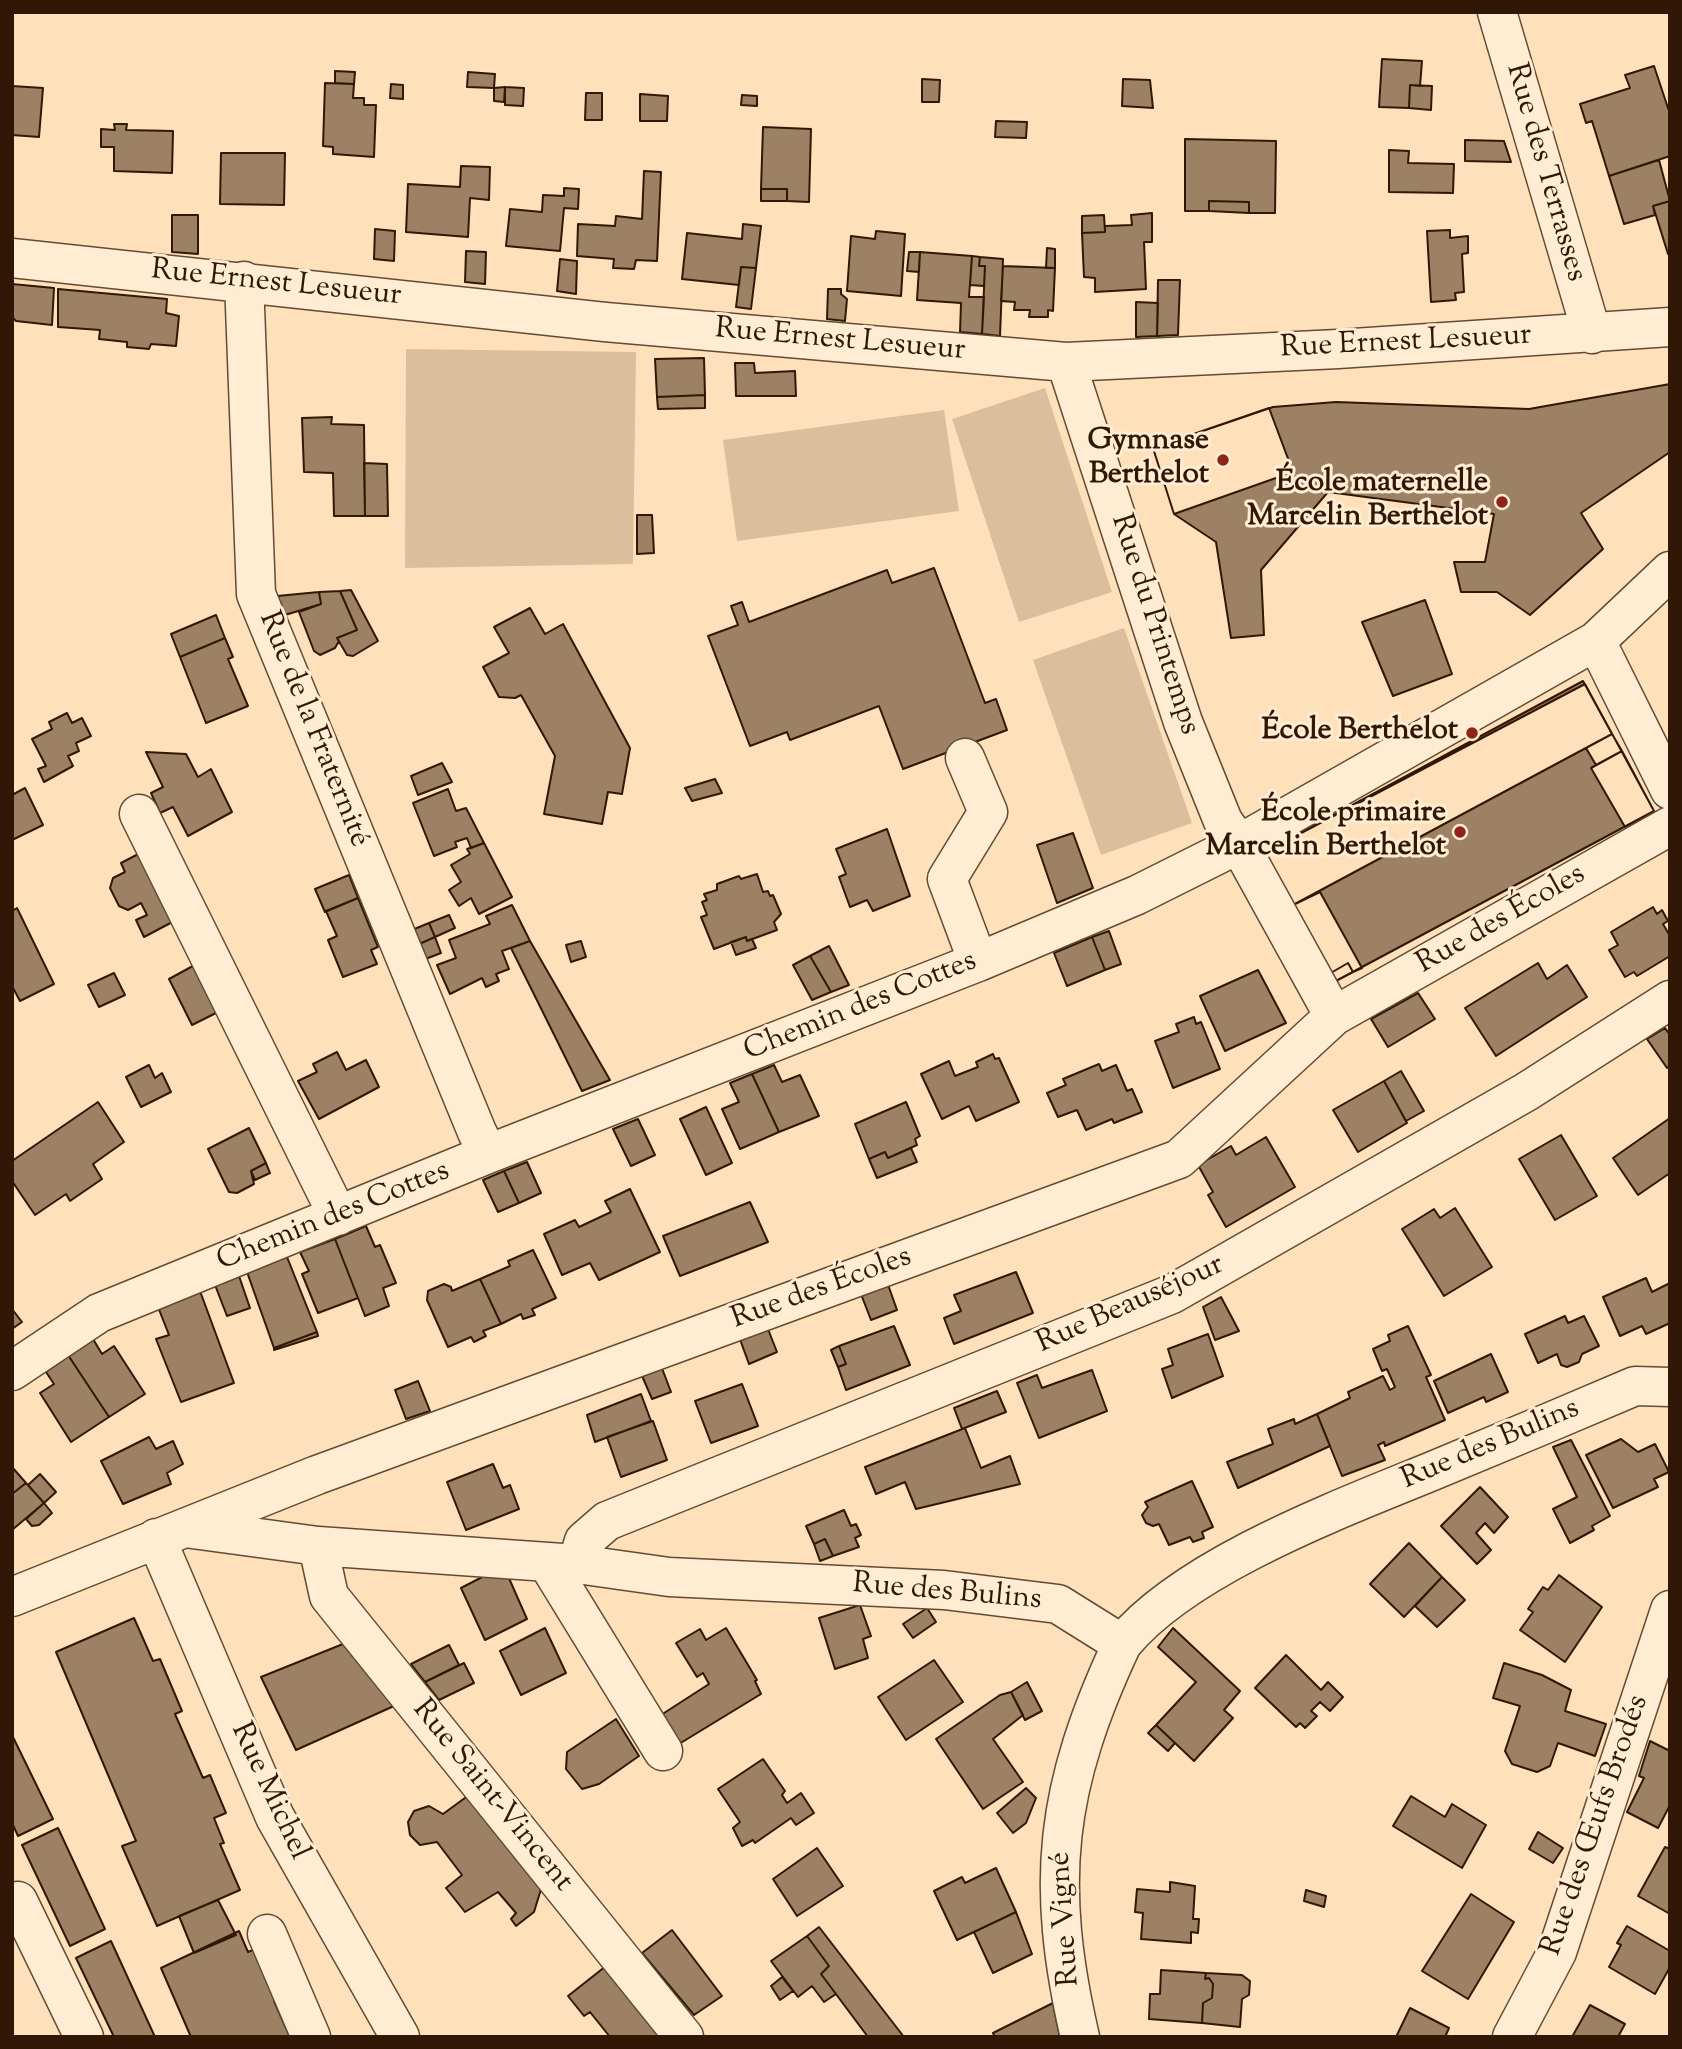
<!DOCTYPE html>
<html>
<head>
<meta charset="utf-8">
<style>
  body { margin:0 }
  #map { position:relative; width:1682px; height:2049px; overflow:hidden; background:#fee1bb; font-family:"Sorts Mill Goudy",serif }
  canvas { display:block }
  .frame { position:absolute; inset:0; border:14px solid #311806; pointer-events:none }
</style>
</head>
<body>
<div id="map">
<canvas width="1682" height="2049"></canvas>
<div class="frame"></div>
</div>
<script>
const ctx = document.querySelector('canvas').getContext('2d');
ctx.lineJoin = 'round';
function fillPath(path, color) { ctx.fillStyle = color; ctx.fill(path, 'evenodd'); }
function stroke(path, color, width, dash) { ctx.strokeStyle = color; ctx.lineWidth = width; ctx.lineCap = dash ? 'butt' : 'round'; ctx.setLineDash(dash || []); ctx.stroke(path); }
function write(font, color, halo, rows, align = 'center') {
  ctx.font = font + ' "Sorts Mill Goudy",serif'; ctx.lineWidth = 6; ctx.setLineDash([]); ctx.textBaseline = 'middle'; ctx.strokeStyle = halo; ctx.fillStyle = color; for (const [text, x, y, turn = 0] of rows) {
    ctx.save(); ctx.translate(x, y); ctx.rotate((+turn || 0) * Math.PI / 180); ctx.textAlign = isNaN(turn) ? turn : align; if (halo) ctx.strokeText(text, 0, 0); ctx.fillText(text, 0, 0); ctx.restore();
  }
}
fillPath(new Path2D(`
  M406,349L636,352L633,564L405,568Z
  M1045,388L1112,592L1019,622L952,419Z
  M944,410L959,511L737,541L723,440Z
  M1124,628L1192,823L1101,855L1033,660Z`), '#dbbf9c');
const building = new Path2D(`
  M1382,59L1422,61L1420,86L1410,85L1409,108L1379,107Z
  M1654,66L1670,114V156L1609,176L1592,121L1586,123L1580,104L1630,88L1625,75Z
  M335,71L355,72L354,84L335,83Z
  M468,72L495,74L494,88L467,87Z
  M922,79L940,80L939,102H922Z
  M1123,79L1150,80L1153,108L1122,106Z
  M325,83L354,84L353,98H364V105H376L374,157L333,154V147L323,146Z
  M391,84L403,85V99L390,98Z
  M1410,85L1432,86L1431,110L1409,108Z
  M12,86L43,88L39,137L12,135Z
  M505,87L504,102L494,101V88Z
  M505,87L524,88L523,106L505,105Z
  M586,93H602V120H585Z
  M640,94L668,96L667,121H640Z
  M742,95L757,96V106L741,105Z
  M996,121L1027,122L1026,138L995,137Z
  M114,124H127L126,130L173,131L172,173L114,171V147H101V129L115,130Z
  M763,127L811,129L809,202L787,201V189H761Z
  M1185,139L1276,141L1275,213H1249V202L1209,201V211H1185Z
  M1465,140L1504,141L1511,162L1465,161Z
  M1389,150L1409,151L1408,163L1454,164L1453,193L1389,192Z
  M221,153H285L284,205L220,204Z
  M1659,160L1670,201L1653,206L1655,215L1624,224L1609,176Z
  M461,166L490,167L489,200L470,198L468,237L406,232L408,184L460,187Z
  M644,171L661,172L657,261L636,260L634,269L613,268L614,259L577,256L578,224L615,226L616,216L642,219Z
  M564,188L579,189L578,209L564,208L560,251L506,246L510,209L542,212L543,195L564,196Z
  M761,189H787V201H761Z
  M1209,201L1249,202V213L1209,211Z
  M1670,201V254H1668L1653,206Z
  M1152,213V242H1144L1146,289L1095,292V278L1084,277L1082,233L1105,232V226L1132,225L1131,215Z
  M172,215H198V254L172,252Z
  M1104,215L1105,232L1082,233V216Z
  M743,224L761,226L756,268L741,267L739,285L682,279L687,233L742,239Z
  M375,229L395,231L394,261L374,259Z
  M1450,230V238L1468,236V253L1462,254L1464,292L1455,293L1456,300L1431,302L1427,231Z
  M876,231L905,234L901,296L847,291L851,236L875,239Z
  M1047,248L1055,249V268H1046Z
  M466,251L486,252L485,284L465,282Z
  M909,252H920L919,272L907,271Z
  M920,252L972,256L969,297H984L982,334L960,332L961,303L917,300Z
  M972,256L980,257L979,266H985L984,286L970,285Z
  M980,257L1003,259L1000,336L982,334L985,266H979Z
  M560,259L577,261L576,294L557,291Z
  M1003,266L1055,268L1053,311L1048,310V317H1029L1030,310H1014L1015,302L1001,301Z
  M741,267L756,268L751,309L736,307Z
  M1158,280H1180L1178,335L1157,336Z
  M12,284L54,288L52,325L16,321L12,317Z
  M58,289L167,299L166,313L179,316L176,346L151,344L149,349L127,347V342L99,339L100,330L58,327Z
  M828,289H841V294L847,299L845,321L827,319Z
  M1136,302L1158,303L1157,336L1136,337Z
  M704,358L705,395L657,397L655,359Z
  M735,363H754L755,373L795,371L796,396H736Z
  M1670,384V452L1581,513L1603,549L1530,615L1497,592H1461L1454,562H1485L1494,514L1328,492L1261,570L1264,635L1231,638L1216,542L1174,514L1153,448L1273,407L1336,402L1529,409Z
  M705,395V408L658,409L657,397Z
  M1269,408L1293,472L1174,514L1153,448Z
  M332,417L331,424L364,425L365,516H334L333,473L304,472L302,418Z
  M364,463L387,464L388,516H365Z
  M637,515H652L654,553L637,554Z
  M934,568L985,703L996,699L1007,730L903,769L879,706L790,740L787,732L750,746L708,636L738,625L731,606L742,602L749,622L887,570L892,583Z
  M351,590L378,641L353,656L347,655L337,638L357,630L340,591Z
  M340,591L357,630L337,638L339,641L335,648L320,655L314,651L299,612L321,604L319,592Z
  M319,592L321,604L285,615L277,596Z
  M1425,600L1452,674L1393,696L1362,622Z
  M530,608L545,634L563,624L630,748L622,794L608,792L602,824L544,814L555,756L521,695L515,698L499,697L483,667L509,653L494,627Z
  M216,615L225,638L180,657L171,634Z
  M225,638L233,657L228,659L248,706L206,723L180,657Z
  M1583,681L1612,734L1293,905L1265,852Z
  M1585,684L1654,811L1334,982L1265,852Z
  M67,713L72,723L82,718L91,736L76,743L79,751L68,756L73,766L44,782L38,769L46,766L32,739L52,729L49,722Z
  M1612,734L1622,751L1596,765L1586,748Z
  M1622,751L1654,811L1625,827L1591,768Z
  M146,752L186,754L198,777L211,769L232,812L188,836L173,807L160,813L151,793L163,787Z
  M442,763L452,782L418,795L411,776Z
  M715,779L722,793L692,801L685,788Z
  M25,788L43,825L12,840V795Z
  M448,789L456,811L466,808L484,843L471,848L467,838L455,842L457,847L434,856L413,803Z
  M887,829L910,896L873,911L867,900L850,907L839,877L846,874L836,849Z
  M1073,833L1093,888L1057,903L1037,845Z
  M484,843L512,897L479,914L471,898L459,906L449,890L461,882L451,865L470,854L467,849Z
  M146,850L180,918L144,937L136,920L147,915L141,903L128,910L119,906L110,888L113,878L125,872L121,863Z
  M757,874L763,892L768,891L770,896L773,895L781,914L774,922L777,930L747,941L746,937L714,949L701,917L707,915L702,902L707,900L704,894L717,890V884L739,876L741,879Z
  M349,875L358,898L325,912L315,889Z
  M1320,892L1362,968L1353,972L1348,963L1329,974L1293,905Z
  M358,898L378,947L371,950L377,964L343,977L328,940L337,936L326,911Z
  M512,905L530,941L502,951L509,969L496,974L499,981L486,987L482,978L450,994L437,965L456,958L449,940L490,924L486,916Z
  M1653,907L1657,914L1662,910L1668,921L1663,924L1670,936V956L1637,976L1634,972L1625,977L1609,950L1618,945L1611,932Z
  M17,908L54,984L20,1001L12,986V911Z
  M449,915L455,928L435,937L429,923Z
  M429,923L435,937L417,945L412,930Z
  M1109,931L1121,964L1105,970L1092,937Z
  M435,937L441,953L423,960L417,945Z
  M746,937L747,941L752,939L756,948L736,955L731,942Z
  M1092,937L1105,970L1067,986L1054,953Z
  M530,941L610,1080L582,1091L511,948Z
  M581,941L586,957L571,962L566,945Z
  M829,946L849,985L831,992L810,956Z
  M810,956L831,992L812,1000L793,965Z
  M202,961L218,1012L192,1025L169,979Z
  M1348,963L1353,972L1334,982L1329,974Z
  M1538,963L1547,979L1567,965L1587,997L1496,1056L1465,1008Z
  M1258,970L1286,1023L1225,1051L1200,996Z
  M114,973L125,995L99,1007L88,985Z
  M1418,993L1435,1019L1388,1047L1371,1019Z
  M1194,1017L1196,1024L1201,1022L1220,1069L1173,1088L1155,1041L1179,1032L1176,1024Z
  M1665,1028L1670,1035V1066L1667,1068L1647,1039Z
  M337,1052L346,1070L366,1060L379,1087L319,1119L298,1081L317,1072L313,1064Z
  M993,1054L995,1059L999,1058L1019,1102L976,1121L969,1106L942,1119L921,1074L949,1061L955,1076L978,1067L976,1062Z
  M1099,1064L1102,1071L1116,1065L1127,1091L1132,1089L1142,1112L1114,1123L1112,1119L1086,1130L1077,1110L1058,1117L1047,1093L1066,1085L1063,1079Z
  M149,1065L155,1078L162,1073L171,1092L141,1107L126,1077Z
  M774,1065L782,1082L800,1075L819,1116L779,1132L752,1074Z
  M1401,1071L1424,1111L1406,1121L1384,1081Z
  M752,1074L779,1132L740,1149L722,1109L739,1102L730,1083Z
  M1384,1081L1407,1123L1358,1152L1333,1110Z
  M98,1102L124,1142L93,1164L102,1179L70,1201L66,1194L35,1215L12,1181V1161Z
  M906,1102L920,1136L915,1139L917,1145L888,1158L885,1152L869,1159L855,1124Z
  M706,1107L732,1163L706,1175L680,1119Z
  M1670,1118V1173L1638,1195L1613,1158Z
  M638,1119L655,1155L631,1166L613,1129Z
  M249,1128L266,1163L251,1171L254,1184L237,1193L229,1192L208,1149Z
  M1561,1135L1597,1196L1555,1220L1519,1159Z
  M1266,1137L1295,1187L1226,1227L1208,1195L1213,1192L1198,1165L1231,1146L1236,1155Z
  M911,1148L917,1162L877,1178L869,1159L885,1152L888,1158Z
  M527,1162L541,1193L519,1203L504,1171Z
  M266,1163L270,1173L255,1180L251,1171Z
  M504,1171L519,1203L498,1212L483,1180Z
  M630,1189L660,1252L599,1280L590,1263L562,1275L544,1234L575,1220L579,1227L611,1212L605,1201Z
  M750,1202L768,1242L680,1276L663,1236Z
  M1455,1208L1492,1267L1444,1296L1402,1229L1434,1209L1440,1218Z
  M366,1226L375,1247L380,1245L396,1283L383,1288L389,1306L365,1316L335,1239Z
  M335,1239L358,1298L318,1313L302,1274L309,1271L300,1252Z
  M533,1250L556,1298L532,1309L535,1315L523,1319L521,1314L501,1324L480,1279L510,1266L508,1261Z
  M287,1257L317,1332L274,1348L247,1272Z
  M1016,1272L1033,1313L954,1344L944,1318L961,1311L954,1295Z
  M239,1276L250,1308L227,1316L215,1285Z
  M1646,1278L1652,1292L1670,1283V1323L1646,1334L1642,1326L1620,1336L1603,1297Z
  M480,1279L501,1324L483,1331L486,1336L474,1342L471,1337L448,1347L427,1300L428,1291L444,1284L451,1287L452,1291Z
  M886,1279L897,1310L871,1320L859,1289Z
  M200,1291L234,1383L181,1402L156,1339L169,1335L158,1307Z
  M1221,1297L1239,1331L1215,1340L1203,1307Z
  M12,1309L22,1322L12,1329Z
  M1565,1316L1568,1323L1584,1316L1599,1346L1582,1354L1579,1362L1567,1367L1561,1365L1557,1354L1538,1363L1525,1334Z
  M766,1324L777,1352L749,1364L738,1334Z
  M894,1326L910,1365L846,1390L838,1367L846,1364L839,1346Z
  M1408,1326L1431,1375L1426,1377L1445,1420L1385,1446L1384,1442L1378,1445L1385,1460L1342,1476L1317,1414L1350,1398L1348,1392L1383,1376L1390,1390L1395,1387L1387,1369L1382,1371L1373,1349L1390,1341L1388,1335Z
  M317,1332L318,1336L274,1350V1348Z
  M1208,1334L1223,1376L1172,1398L1162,1369L1173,1365L1168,1349Z
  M93,1339L102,1354L114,1346L145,1394L109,1417L68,1355Z
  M839,1346L846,1364L838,1367L831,1350Z
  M1491,1354L1508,1392L1486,1402L1484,1397L1448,1413L1434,1381Z
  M68,1355L109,1417L71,1442L40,1393L54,1384L46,1372Z
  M660,1363L671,1392L652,1399L640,1371Z
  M1092,1370L1107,1411L1039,1438L1017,1383L1037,1375L1042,1388Z
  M418,1381L430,1411L406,1419L395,1390Z
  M742,1384L758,1426L711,1443L695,1401Z
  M997,1391L1006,1412L962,1429L954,1408Z
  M641,1394L651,1421L595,1442L587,1415Z
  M1317,1414L1330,1446L1238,1488L1227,1462L1273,1444L1268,1429L1294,1419L1295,1424Z
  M653,1421L667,1460L621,1477L607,1437Z
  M965,1428L981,1468L1010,1456L1020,1484L916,1509L905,1482L876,1494L865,1467Z
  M149,1437L156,1449L173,1441L183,1464L167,1473L171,1484L123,1504L101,1461Z
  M1621,1439L1638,1452L1655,1444L1669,1472L1654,1479L1658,1487L1613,1508L1586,1455Z
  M1571,1440L1610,1516L1592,1526L1594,1530L1570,1543L1553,1509L1577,1497L1553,1447Z
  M493,1464L503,1488L510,1485L519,1509L466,1530L447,1482Z
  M12,1467L26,1483L12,1494Z
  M40,1474L56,1492L44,1503L28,1485Z
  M1192,1481L1213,1527L1202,1532L1204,1538L1193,1542L1190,1537L1169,1545L1159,1524L1153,1526L1146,1523L1142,1515L1148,1507L1145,1502Z
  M26,1483L44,1503L12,1530V1494Z
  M1480,1487L1508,1517L1494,1533L1485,1523L1476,1533L1491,1550L1477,1564L1441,1526Z
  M44,1503L52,1513L39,1525L32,1526L26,1519Z
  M844,1510L851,1526L856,1524L861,1535L855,1538L859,1547L833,1556L825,1539L814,1544L806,1526Z
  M825,1539L833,1556L820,1561L814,1544Z
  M1409,1543L1442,1577L1404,1617L1370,1584Z
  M488,1574L508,1576L527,1619L485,1640L461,1588Z
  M1559,1575L1602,1607L1565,1662L1520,1630L1533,1612L1528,1609L1543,1587L1548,1590Z
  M1442,1577L1465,1600L1437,1627L1415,1606Z
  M860,1605L871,1636L863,1639L868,1658L835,1669L819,1618Z
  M927,1608L936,1622L913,1638L903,1624Z
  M134,1618L153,1661L160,1659L182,1711L175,1714L203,1778L210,1775L226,1813L214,1818L224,1843L220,1844L240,1890L157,1926L122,1846L136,1841L56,1652Z
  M545,1628L566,1673L521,1695L500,1651Z
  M726,1628L757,1680L755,1681L761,1694L679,1744L661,1715L709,1684L703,1673L697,1677L676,1643L700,1629L706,1640Z
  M1173,1628L1240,1691L1224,1710L1233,1718L1194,1761L1156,1725L1196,1682L1158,1647Z
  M343,1644L394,1706L296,1750L261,1677Z
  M449,1645L459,1665L425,1682L411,1664Z
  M1286,1655L1321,1690L1328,1682L1343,1697L1330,1711L1320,1702L1311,1711L1317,1716L1305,1728L1300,1723L1296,1727L1255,1688Z
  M934,1660L963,1702L906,1740L878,1697Z
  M464,1663L474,1683L439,1700L425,1682Z
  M1504,1663L1542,1675L1571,1690L1565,1711L1606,1724L1595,1756L1558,1743L1550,1766L1537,1772L1512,1764L1505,1751L1520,1706L1493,1698Z
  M1027,1682L1042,1711L1025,1720L1011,1692Z
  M1011,1692L1023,1715L993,1739L1023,1782L983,1809L936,1739L1000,1695Z
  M616,1719L639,1756L599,1784L582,1789L566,1769L567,1752Z
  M1156,1725L1175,1743L1168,1751L1148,1733Z
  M12,1735L53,1819L18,1836L12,1823Z
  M1650,1741L1670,1751V1805L1658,1828L1627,1812L1644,1778L1639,1776Z
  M763,1759L785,1791L782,1795L787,1803L801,1793L814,1813L796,1825L791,1818L755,1843L753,1840L742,1846L733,1828L740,1822L718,1789Z
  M1026,1788L1036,1798L1026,1823L1013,1833L997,1813Z
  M469,1795L542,1886L534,1912L516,1926L511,1919L516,1913L498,1892L465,1912L446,1888L462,1875L437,1842L420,1845L410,1835L408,1822L414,1811L429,1806L443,1814Z
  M1411,1796L1445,1817L1452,1804L1486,1825L1462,1868L1393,1826Z
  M58,1828L105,1929L70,1946L22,1845Z
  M1538,1832L1563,1848L1553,1863L1529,1849Z
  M1665,1847L1670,1849V1914L1638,1896Z
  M817,1848L843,1886L797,1916L773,1879Z
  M996,1868L1016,1912L957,1940L934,1891L962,1877L965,1883Z
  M1170,1882L1195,1886L1193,1919H1199L1198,1933L1191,1932V1943L1141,1939L1143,1913L1135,1912L1137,1889L1170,1892Z
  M1306,1890L1326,1896L1324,1907L1304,1901Z
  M1471,1894L1514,1922L1468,1999L1422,1971Z
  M218,1900L236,1935L194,1953L179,1916Z
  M1016,1912L1032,1954L993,1973L974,1932Z
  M1627,1926L1670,1951V1967L1655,1994L1609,1967L1621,1945L1617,1943Z
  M819,1927L904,2037H868L821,1974L829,1966L807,1936Z
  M672,1930L722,1996L694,2015L642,1953Z
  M239,1931L248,1952L258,1948L280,1999L274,2001L290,2037H191L161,1968Z
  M807,1936L829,1966L821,1974L836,1994L824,2002L812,1986L798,1997L771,1961Z
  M111,1941L155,2037H114L76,1958Z
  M606,1966L664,2037H610L590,2012L584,2016L568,1996Z
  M1161,1970L1206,1973L1205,1979L1209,1978L1213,1984L1212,1998L1203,2003L1202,2023L1149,2019L1150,1994H1160Z
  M1206,1973L1242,1975L1250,1981L1249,1995L1242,1999L1240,2027L1202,2023L1203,2003L1212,1998L1213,1984L1209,1978L1205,1979Z
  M782,1977L793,1991L780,2000L771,1986Z
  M1053,2003L1060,2037H995L993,2033Z
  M1590,2005L1625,2024L1618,2037H1572Z
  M1410,2008L1449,2028L1445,2037H1396Z`);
fillPath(building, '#9c8164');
stroke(building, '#311806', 2);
const minor = new Path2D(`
  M1497,12L1592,334
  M12,258L605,322L1066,362L1338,349L1670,327
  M244,281L256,594L477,1132L488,1154
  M1066,362L1183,722L1223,821L1239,844L1334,1016
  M1596,641L1670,790
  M965,758L988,812L947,879L978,962
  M139,814L338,1216
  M12,1371L99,1313L488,1154L978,962L1137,895L1239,844L1596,641L1670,571
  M185,1528L318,1546L577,1564L669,1577L944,1590L1058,1604L1122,1644C1185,1567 1337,1510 1430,1472C1498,1444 1567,1415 1635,1386L1670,1387
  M156,1538L275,1817L400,2037
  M318,1546L329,1596L684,2037
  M547,1562L663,1751
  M577,1564L584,1541L607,1521L1172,1294L1526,1092L1670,1000
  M12,1597L317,1475L1179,1159L1334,1016L1670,826
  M18,1901L84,2037
  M267,1934L311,2037
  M1080,2037C1044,1882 1055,1787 1122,1644
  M1512,2037L1557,1952L1670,1610`);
stroke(minor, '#644a33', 41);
stroke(minor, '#feecd3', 38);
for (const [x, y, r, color] of [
  [1223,460,7,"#8f2418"],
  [1502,502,7,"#8f2418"],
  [1472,733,7,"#8f2418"],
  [1460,832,7,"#8f2418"]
]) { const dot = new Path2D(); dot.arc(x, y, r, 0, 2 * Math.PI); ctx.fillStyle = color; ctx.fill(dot); stroke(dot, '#feecd3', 2.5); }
write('30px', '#311806', '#feecd3', [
  ["Rue des Terrasses",1544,173,74],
  ["Rue Ernest Lesueur",276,285,6],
  ["Rue Ernest Lesueur",840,342,5],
  ["Rue Ernest Lesueur",1406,344,-3],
  ["Rue du Printemps",1153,625,72],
  ["Rue de la Fraternité",312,730,68],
  ["Rue des Écoles",1502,921,-30],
  ["Chemin des Cottes",861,1008,-22],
  ["Chemin des Cottes",334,1218,-22],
  ["Rue des Écoles",822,1290,-20],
  ["Rue Beauséjour",1131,1306,-24],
  ["Rue des Bulins",1491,1446,-23],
  ["Rue des Bulins",947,1594,5],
  ["Rue Michel",268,1792,65],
  ["Rue Saint-Vincent",491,1797,51],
  ["Rue des Œufs Brodés",1597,1826,-71],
  ["Rue Vigné",1067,1919,-94]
]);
write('bold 30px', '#311806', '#feecd3', [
  ["Gymnase",1209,443],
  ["Berthelot",1209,477],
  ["École maternelle",1488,485],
  ["Marcelin Berthelot",1488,519],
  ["École Berthelot",1458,733],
  ["École primaire",1446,815],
  ["Marcelin Berthelot",1446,849]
], 'right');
</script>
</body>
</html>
